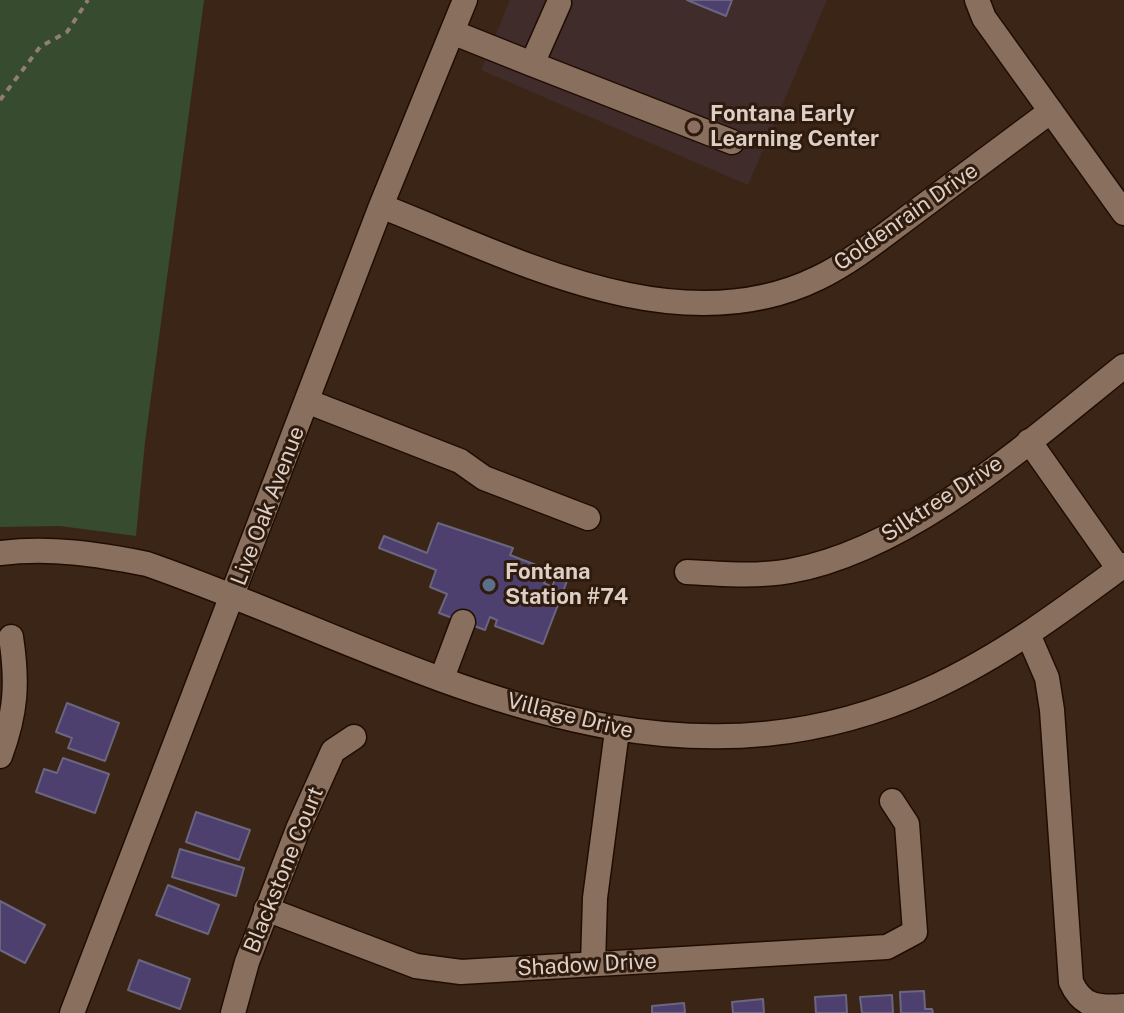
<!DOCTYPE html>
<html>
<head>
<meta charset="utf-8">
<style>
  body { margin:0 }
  canvas { display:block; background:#3a2516 }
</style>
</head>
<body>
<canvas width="1124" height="1013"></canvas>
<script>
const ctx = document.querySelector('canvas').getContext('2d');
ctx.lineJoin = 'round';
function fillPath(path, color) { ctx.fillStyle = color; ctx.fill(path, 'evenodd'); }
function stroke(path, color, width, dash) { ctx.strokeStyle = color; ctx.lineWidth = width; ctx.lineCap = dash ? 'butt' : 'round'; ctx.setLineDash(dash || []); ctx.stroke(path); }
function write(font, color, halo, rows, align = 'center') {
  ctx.font = font + ' "Public Sans",sans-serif'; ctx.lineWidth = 6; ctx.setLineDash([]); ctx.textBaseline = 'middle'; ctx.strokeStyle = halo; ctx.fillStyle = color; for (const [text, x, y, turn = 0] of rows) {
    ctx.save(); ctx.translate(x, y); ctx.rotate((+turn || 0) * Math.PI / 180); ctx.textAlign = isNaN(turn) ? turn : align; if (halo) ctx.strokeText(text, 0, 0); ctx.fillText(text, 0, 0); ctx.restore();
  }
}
fillPath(new Path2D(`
  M510,0H827L748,185L481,70Z`), '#402c2b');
fillPath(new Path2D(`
  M0,0H204L145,442L136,536L60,526L0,527Z`), '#374b2e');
const building = new Path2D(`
  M687,0H732L726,16Z
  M438,523L513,548L510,555L549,570L544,583L552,587L556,577L567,581L543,644L495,626L497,620L490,617L485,630L439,613L447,594L430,587L436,570L379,548L384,536L427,553Z
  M67,703L119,723L105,761L68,748L72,738L56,732Z
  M63,758L109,774L95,813L36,792L44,769L57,773Z
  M196,812L250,830L239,860L186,842Z
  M180,849L244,868L236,896L172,877Z
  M168,885L219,905L208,934L156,915Z
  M0,901L45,925L25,963L0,950Z
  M139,960L190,979L180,1009L128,990Z
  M924,991L925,1009H932L933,1013H901L900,992Z
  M846,995L847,1013H816L815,997Z
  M892,995L893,1013H862L860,997Z
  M763,999L764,1013H733L732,1002Z
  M684,1003L685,1013H652V1006Z`);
fillPath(building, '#4d406f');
stroke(building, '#6b667f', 2);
const minor = new Path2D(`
  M977,0L984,18L1124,213
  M559,3L532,64L732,142
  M452,32L532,64
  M381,206C513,258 677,347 818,278C853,261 883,236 914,213C960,179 1005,145 1051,111
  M309,402L460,461L484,478L588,518
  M1029,441L1119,569
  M0,553C51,547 97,554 147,564C408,655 649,817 930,689C1000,657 1062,611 1124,565
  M687,572C721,574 756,577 790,571C911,549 1030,441 1124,366
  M1028,634L1047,678L1052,710L1071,982C1082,1007 1098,1008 1124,1006
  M442,678L463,622
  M0,756C16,713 18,683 11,637
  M266,909L416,966L461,972L887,947L915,932L907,824L892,801
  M593,964L595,898L617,731
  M72,1013L381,206L465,0
  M233,1013L247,962L298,829L333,751L354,737`);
stroke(minor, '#200d02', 27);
stroke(new Path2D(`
  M0,100L40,47L67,32L88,0`), '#907e73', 4, [6, 6]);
stroke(minor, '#886f5e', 24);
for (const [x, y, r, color] of [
  [694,127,8,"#8d6e63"],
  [489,585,8,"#5c6f8a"]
]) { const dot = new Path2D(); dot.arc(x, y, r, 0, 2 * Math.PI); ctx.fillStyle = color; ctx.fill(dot); stroke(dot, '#2f1b0d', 3); }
write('bold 22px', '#ddcfc6', '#2f1b0d', [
  ["Fontana Early",710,114],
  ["Learning Center",710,139],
  ["Fontana",505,572],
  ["Station #74",505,597]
], 'left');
write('22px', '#ddcfc6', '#2f1b0d', [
  ["Goldenrain Drive",906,217,-35],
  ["Silktree Drive",942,499,-33],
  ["Live Oak Avenue",268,506,-69],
  ["Village Drive",570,716,14],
  ["Blackstone Court",284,870,-68],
  ["Shadow Drive",587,965,-3]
]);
</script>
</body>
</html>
